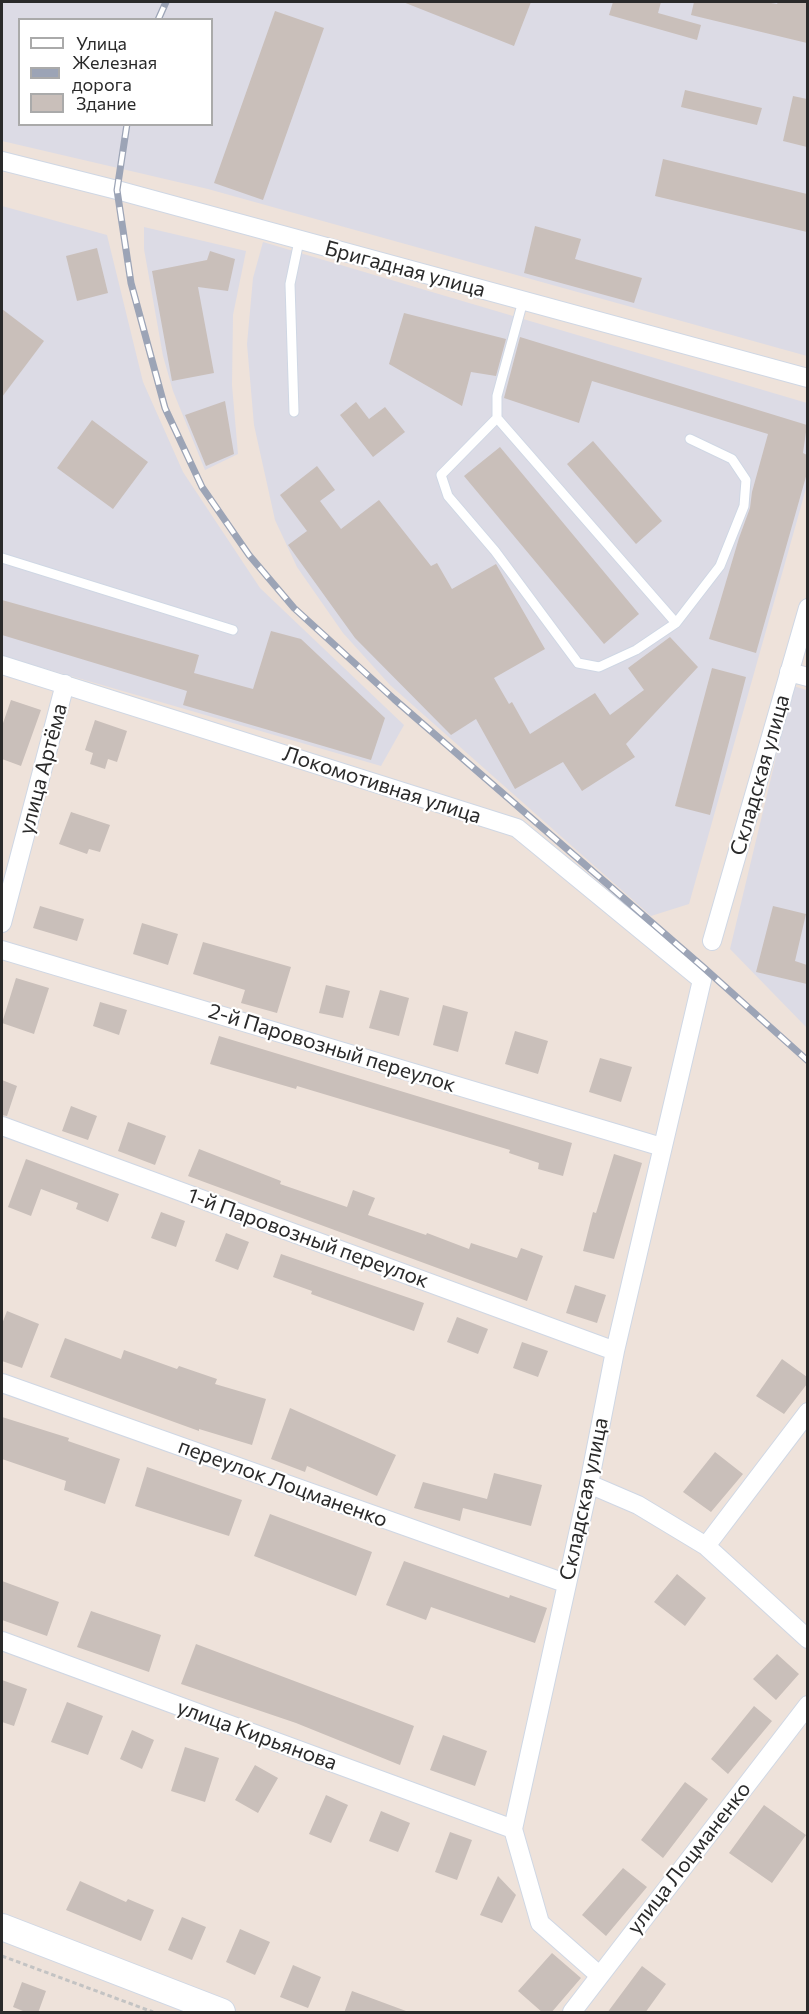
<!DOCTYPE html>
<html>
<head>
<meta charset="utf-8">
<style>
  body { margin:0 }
  #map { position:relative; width:809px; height:2014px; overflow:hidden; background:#eee2da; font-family:Commissioner,sans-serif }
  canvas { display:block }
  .frame { position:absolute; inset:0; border:3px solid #2a2a2a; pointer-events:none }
  .legend { position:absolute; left:18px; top:18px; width:195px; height:108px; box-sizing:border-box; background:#fff; border:2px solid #aaa; margin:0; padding:8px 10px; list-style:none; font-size:18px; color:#2a2a2a }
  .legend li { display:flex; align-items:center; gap:12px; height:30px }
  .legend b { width:30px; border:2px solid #aaa }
</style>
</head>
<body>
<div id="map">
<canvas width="809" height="2014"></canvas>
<div class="frame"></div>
<ul class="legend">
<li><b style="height:8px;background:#fff"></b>Улица</li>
<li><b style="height:8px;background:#9ca4b6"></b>Железная дорога</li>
<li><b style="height:16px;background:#c9bfba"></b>Здание</li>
</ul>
</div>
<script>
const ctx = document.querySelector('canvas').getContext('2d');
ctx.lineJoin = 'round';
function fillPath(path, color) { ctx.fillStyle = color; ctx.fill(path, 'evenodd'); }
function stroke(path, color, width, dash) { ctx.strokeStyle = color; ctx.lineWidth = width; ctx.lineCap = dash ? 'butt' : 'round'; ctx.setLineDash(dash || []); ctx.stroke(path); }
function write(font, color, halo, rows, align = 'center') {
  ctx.font = font + ' Commissioner,sans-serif'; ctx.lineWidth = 4.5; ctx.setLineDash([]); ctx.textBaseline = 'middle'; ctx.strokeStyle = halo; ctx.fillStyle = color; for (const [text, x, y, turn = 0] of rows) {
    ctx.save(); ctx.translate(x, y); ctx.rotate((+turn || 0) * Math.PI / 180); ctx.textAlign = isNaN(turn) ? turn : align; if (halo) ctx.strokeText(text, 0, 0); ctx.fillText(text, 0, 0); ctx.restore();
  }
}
fillPath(new Path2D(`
  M2,2H807V356L208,189L2,141ZM20,20H212V124H20Z
  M2,206L107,235L143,382L183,472L260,588L404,725L381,766L2,656Z
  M144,227L246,251L233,315L232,385L238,454L205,470L173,391L163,356L144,249Z
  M263,242L807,403V485L689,904L651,916L390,685L343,633L297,567L275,520L254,425L247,344L253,278Z
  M793,686L807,690V1028L730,949Z`), '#dcdbe5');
fillPath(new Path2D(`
  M403,2H531L514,46Z
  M613,2H661L658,13L701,25L697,40L609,15Z
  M694,2H765L777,4L778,2H807V43L691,15Z
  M275,11L324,28L263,200L214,183Z
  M685,90L762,108L757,125L681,107Z
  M793,96L807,99V147L783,141Z
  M663,159L807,194V232L655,196Z
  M535,226L581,239L575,259L642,278L634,303L524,273Z
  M97,248L108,293L77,301L66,256Z
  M210,251L235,259L228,291L198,287L214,373L172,381L152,271L207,260Z
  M2,309L44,341L2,397Z
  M404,313L506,339L496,376L471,372L462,406L389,364Z
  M520,337L807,425L803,453L807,455V473L756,653L709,639L739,538L750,508L752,492L768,434L592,381L579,423L504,398Z
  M225,401L234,454L206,466L185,415Z
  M356,402L369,419L385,407L405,432L373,457L340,415Z
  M92,420L148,462L113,509L57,468Z
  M593,441L662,521L636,544L567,464Z
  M500,447L639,614L604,644L464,476Z
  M317,466L335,490L320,501L341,529L379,500L431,566L437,563L452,589L496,564L545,649L494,678L509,704L512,702L530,734L595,693L610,715L644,690L628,668L670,637L698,667L626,744L635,757L582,791L563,762L515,789L476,719L451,735L355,638L288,545L307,531L280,495Z
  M2,600L199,655L194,673L253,689L271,631L301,639L385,718L371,760L183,705L187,691L2,635Z
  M712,668L746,677L710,815L675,806Z
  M11,700L41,710L21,766L2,759V726Z
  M95,720L127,731L117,762L108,759L105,769L90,764L93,753L85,750Z
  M71,812L110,825L100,852L89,849L87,854L59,844Z
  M40,906L84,919L77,941L33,928Z
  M773,906L806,914L795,961L807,965V984L756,972Z
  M142,923L178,934L168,965L133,954Z
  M203,942L291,967L277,1013L241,1003L245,990L193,974Z
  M16,978L49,988L34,1034L2,1023Z
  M326,985L350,991L343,1018L319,1013Z
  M380,990L409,998L399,1036L369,1028Z
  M100,1002L127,1010L119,1035L93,1026Z
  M443,1005L468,1012L458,1052L433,1045Z
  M515,1031L548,1041L538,1074L505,1064Z
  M219,1036L572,1143L563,1176L538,1169L539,1163L509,1153L510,1150L297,1086L296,1089L210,1064Z
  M600,1058L632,1067L621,1102L589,1092Z
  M2,1080L17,1086L7,1116L2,1115Z
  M71,1106L97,1116L88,1140L62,1131Z
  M128,1122L166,1136L155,1165L118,1151Z
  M199,1149L281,1181L280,1184L347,1207L353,1190L375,1198L368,1215L426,1235L427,1233L469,1249L471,1243L517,1258L521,1248L543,1256L527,1301L188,1176Z
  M614,1154L642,1163L614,1259L583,1251L593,1212L596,1213Z
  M26,1159L119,1194L108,1222L76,1209L78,1203L41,1189L31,1216L8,1207Z
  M161,1212L185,1221L176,1247L151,1238Z
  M226,1233L249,1242L238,1270L215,1261Z
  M281,1254L424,1303L414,1331L311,1294L312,1291L273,1277Z
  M575,1285L606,1295L597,1323L566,1313Z
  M7,1311L39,1324L22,1368L2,1361V1324Z
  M457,1317L488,1329L478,1354L447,1342Z
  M65,1338L121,1359L124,1350L177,1369L179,1366L217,1379L215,1384L266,1399L252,1445L199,1429V1431L50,1377Z
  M522,1342L548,1351L538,1377L513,1368Z
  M782,1359L807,1377V1384L784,1414L756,1396Z
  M290,1408L396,1455L377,1496L307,1466L305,1472L271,1459Z
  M2,1417L69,1438L68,1441L120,1459L105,1504L64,1490L66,1481L2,1459Z
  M715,1452L743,1474L711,1512L683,1492Z
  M147,1467L242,1500L229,1536L135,1506Z
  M494,1473L542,1485L531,1526L463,1508L460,1521L414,1508L423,1482L487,1499Z
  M270,1514L372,1552L356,1596L254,1556Z
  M404,1561L509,1598L510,1595L547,1608L535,1643L431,1607L426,1620L386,1605Z
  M677,1574L706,1598L685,1626L654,1602Z
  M2,1581L59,1602L47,1636L2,1620Z
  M91,1611L161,1635L149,1672L77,1647Z
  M196,1644L414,1726L400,1765L296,1723L181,1684Z
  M777,1654L799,1674L776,1700L753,1679Z
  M2,1680L27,1689L14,1726L2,1722Z
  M67,1702L103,1716L88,1755L51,1742Z
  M754,1706L772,1721L728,1774L711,1759Z
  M132,1730L154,1740L142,1769L120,1759Z
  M443,1735L487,1751L475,1786L430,1770Z
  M185,1747L219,1758L205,1802L171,1791Z
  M255,1765L278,1778L258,1813L235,1800Z
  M685,1782L708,1799L663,1858L641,1840Z
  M326,1795L348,1805L331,1843L309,1834Z
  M764,1805L806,1835L772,1883L729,1853Z
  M381,1811L410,1823L398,1852L369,1841Z
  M450,1832L472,1840L457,1880L435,1872Z
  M623,1868L647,1887L606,1936L582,1915Z
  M498,1876L516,1895L502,1923L480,1915Z
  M80,1881L126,1902L128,1899L154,1910L141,1941L66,1910Z
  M182,1917L206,1927L192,1960L168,1950Z
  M240,1929L270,1942L255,1975L226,1962Z
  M552,1953L581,1978L551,2013H543L518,1991Z
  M293,1965L321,1977L308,2008L280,1997Z
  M642,1966L666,1984L645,2013H607Z
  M22,1982L46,1991L38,2013H28L13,2007Z
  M352,1991L406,2011V2013H344Z`), '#c9bfba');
const lane = new Path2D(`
  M523,301L497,396V418L676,623
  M294,412L290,284L299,241
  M497,418L441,475L448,496L495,551L578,663L599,667L636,650L676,623L720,566L744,506L746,480L732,459L690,439
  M2,558L233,630`);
const street = new Path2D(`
  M2,161L117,190L808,378
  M2,665L517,828L702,980L615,1351L589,1484L513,1829L540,1923L599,1975
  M789,672L808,677
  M2,923L65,684
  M712,941L808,608
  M2,950L662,1147
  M2,1126L615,1351
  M2,1383L565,1583
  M589,1484L638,1505L706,1546L808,1639
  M706,1546L808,1412
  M2,1641L513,1829
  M572,2012L808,1705`);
const secondary = new Path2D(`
  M2,1927L222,2012`);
stroke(lane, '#cfd7e4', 11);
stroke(street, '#cfd7e4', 20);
stroke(secondary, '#cfd7e4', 28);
stroke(new Path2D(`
  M2,1956L153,2012`), '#c3c3c3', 3, [4.5, 3]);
stroke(lane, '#fff', 9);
stroke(street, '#fff', 18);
stroke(secondary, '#fff', 26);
const rail = new Path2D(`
  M158,20L166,2
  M127,124L117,190L131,283L165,408L202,487L249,555L294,608L394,699L703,967L808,1061`);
stroke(rail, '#9ca4b6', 7);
stroke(rail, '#fff', 4.5, [14]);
write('21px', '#2a2a2a', '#fff', [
  ["Бригадная улица",405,269,15],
  ["улица Артёма",43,769,-75],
  ["Складская улица",760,775,-74],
  ["Локомотивная улица",382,785,18],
  ["2-й Паровозный переулок",332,1048,17],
  ["1-й Паровозный переулок",308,1238,20],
  ["переулок Лоцманенко",283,1483,20],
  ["Складская улица",584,1499,-78],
  ["улица Кирьянова",257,1735,20],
  ["улица Лоцманенко",689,1858,-52]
]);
</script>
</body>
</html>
